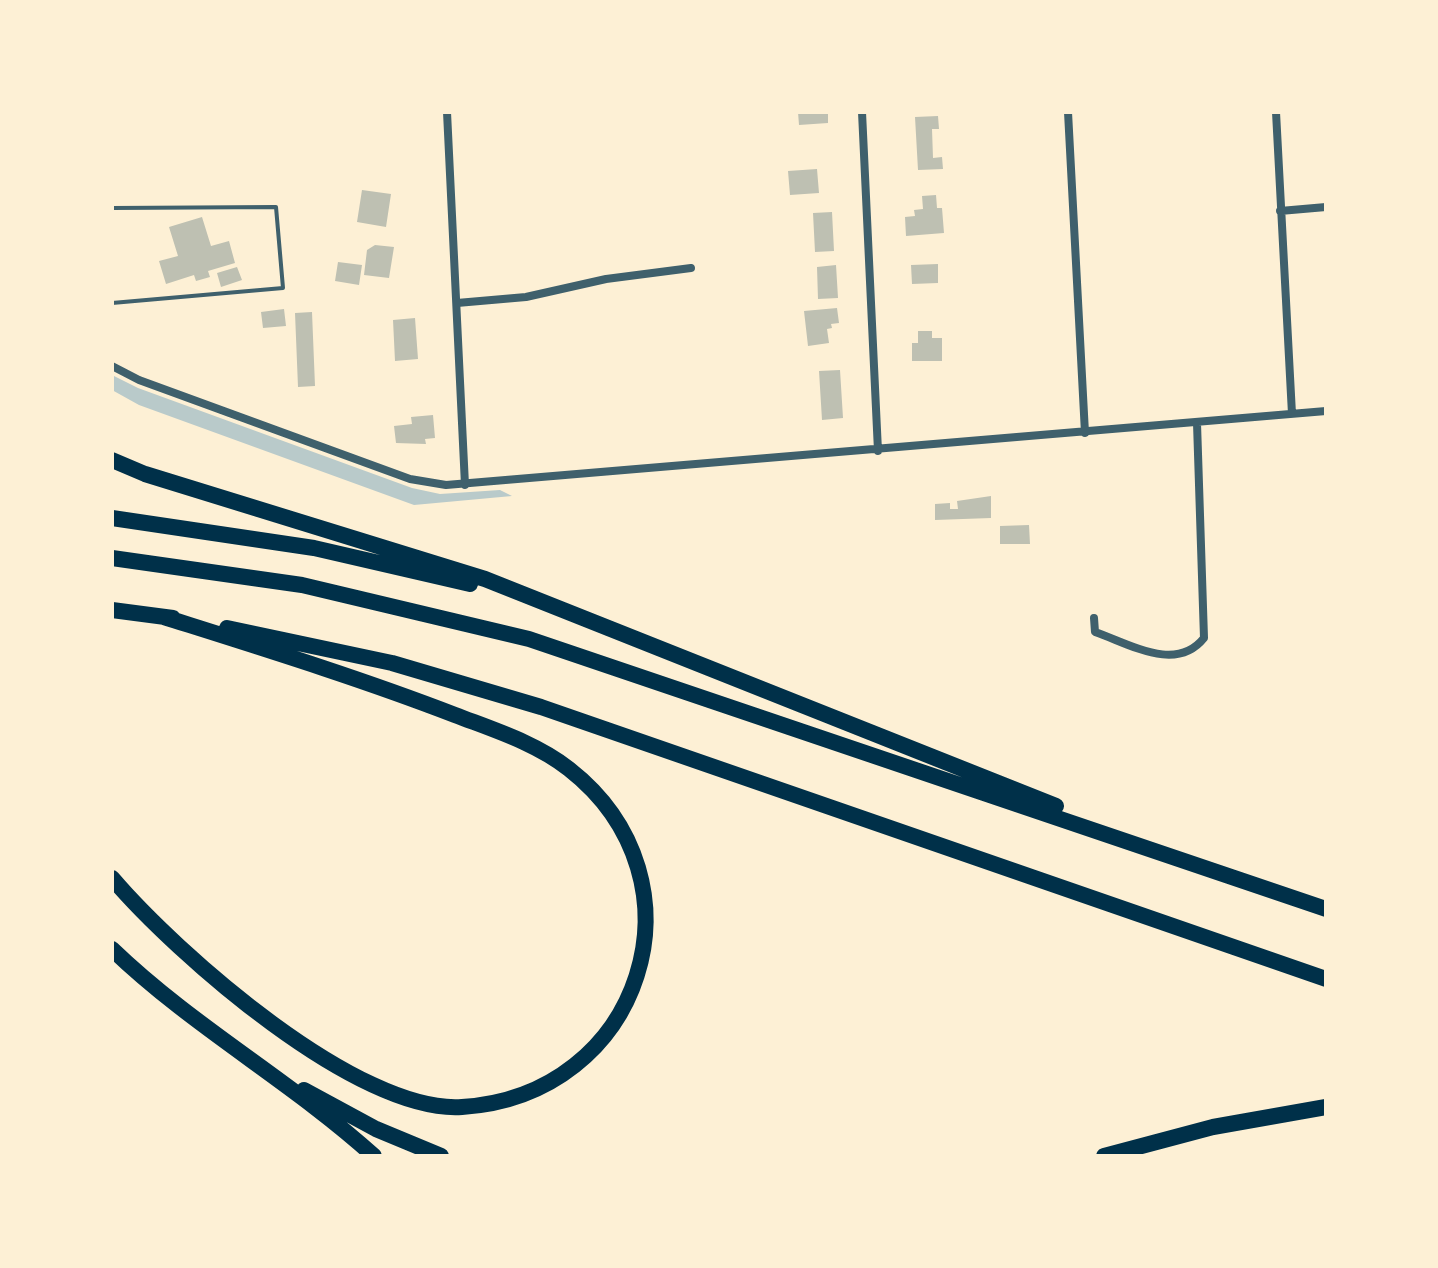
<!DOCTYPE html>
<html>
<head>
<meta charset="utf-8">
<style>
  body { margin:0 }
  #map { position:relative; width:1438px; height:1268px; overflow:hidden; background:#fdf0d5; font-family:"Golos Text",sans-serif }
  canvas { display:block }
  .frame { position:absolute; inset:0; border:114px solid #fdf0d5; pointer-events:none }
</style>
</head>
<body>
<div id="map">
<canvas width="1438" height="1268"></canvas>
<div class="frame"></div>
</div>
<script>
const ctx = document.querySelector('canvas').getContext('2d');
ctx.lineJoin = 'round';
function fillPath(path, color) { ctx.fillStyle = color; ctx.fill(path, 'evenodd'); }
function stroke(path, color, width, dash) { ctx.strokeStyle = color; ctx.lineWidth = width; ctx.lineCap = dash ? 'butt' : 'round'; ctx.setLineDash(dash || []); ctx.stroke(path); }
fillPath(new Path2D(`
  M112,375L138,388L412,488L440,494L500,490L512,496L414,505L139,405L112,390Z`), '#b9caca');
fillPath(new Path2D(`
  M798,112H828V123L799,125Z
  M938,116L939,129H932L933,158L942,157L943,169L918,170L915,117Z
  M817,169L819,193L790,195L788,171Z
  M362,190L391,194L386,227L357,222Z
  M936,195L937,208H942L944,233L906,236L905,217L915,216L914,210L923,209L922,196Z
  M832,212L834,251L815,252L813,213Z
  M202,217L211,246L229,241L235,263L208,271L210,277L196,281L194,275L166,284L159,261L178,256L169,227Z
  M375,245L394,247L389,278L364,275L367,250Z
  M338,262L362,265L359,285L335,281Z
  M938,264V283L912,284L911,265Z
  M836,265L838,298L818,299L817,267Z
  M237,267L242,280L221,287L217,273Z
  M837,308L839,323L831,324L832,328L827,329L829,343L808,346L804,311Z
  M284,309L286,326L263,328L261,312Z
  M312,312L315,386L298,387L295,313Z
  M415,318L418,359L395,361L393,320Z
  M918,331H932V338H942V361H912V343H918Z
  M840,370L843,418L822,420L819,371Z
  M433,415L435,438L425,439L426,444L396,443L394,426L412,424L411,417Z
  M991,496V518L935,520V504L950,503V509H958L957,501Z
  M1029,525L1030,544H1000V526Z`), '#bec0b2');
stroke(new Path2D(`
  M112,208L276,207L283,288L112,303`), '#3f606c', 4);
stroke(new Path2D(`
  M447,112L465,485
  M862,112L878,451
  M1068,112L1085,433
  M1276,112L1292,414
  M1280,211L1326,207
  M457,303L526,297L606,279L691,268
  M112,366L139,380L410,479L446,485L1326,411
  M1094,618L1095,632C1130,644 1176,673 1204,638L1197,423`), '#3f606c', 8);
stroke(new Path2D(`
  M112,460L145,474L485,579L1056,806
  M112,518L314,548L470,584
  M112,558L302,585L529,639L1326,909
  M112,610L173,618
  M227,628L392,663L541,707L1326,979
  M112,878C177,954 358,1114 462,1107C642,1096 712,881 569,769C536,743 494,730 455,715C359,678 262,648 164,617
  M112,949C193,1027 291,1081 374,1156
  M304,1090L376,1129L441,1156
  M1104,1156L1213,1127L1326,1107`), '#003049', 16);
</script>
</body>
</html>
